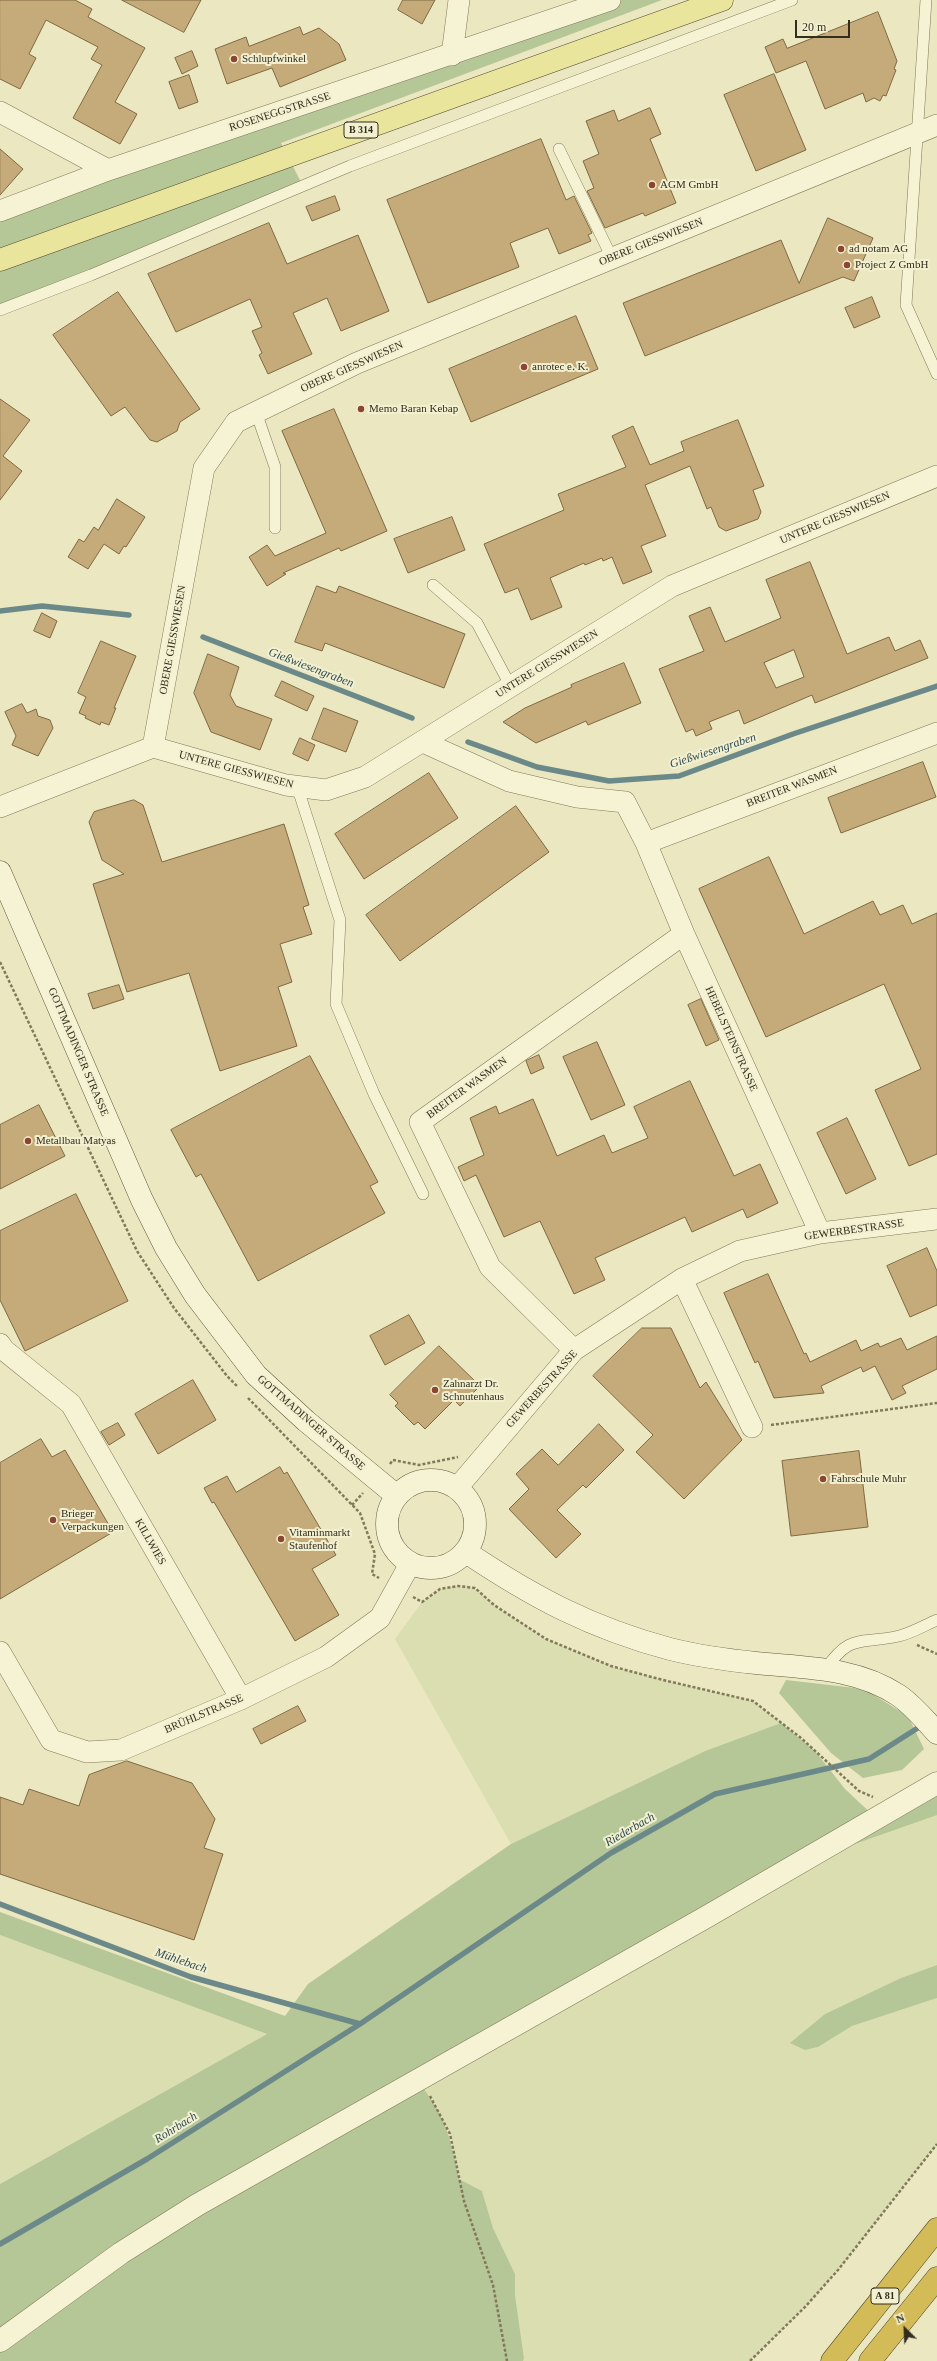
<!DOCTYPE html>
<html>
<head>
<meta charset="utf-8">
<style>
  body { margin:0 }
  #map { position:relative; width:937px; height:2361px; overflow:hidden; background:#eae7c1; font-family:"Times New Roman",serif }
  canvas { display:block }
  .north { position:absolute; left:885px; top:2309px; width:40px; height:40px; -webkit-text-stroke:3px #f2f0d0; paint-order:stroke; rotate:336deg; font-size:11px; font-weight:700; line-height:16px; text-align:center; color:#332d1d }
  .north::after { content:''; display:block; margin:auto; width:14px; height:18px; background:#332d1d; clip-path:polygon(50% 0,100% 100%,50% 72%,0 100%) }
  .scale { position:absolute; left:795px; top:20px; width:55px; height:18px; box-sizing:border-box; border:2px solid #332d1d; border-top:0; padding-left:5px; font-size:12px; line-height:14px; white-space:nowrap; color:#332d1d; -webkit-text-stroke:3px #f2f0d0; paint-order:stroke }
</style>
</head>
<body>
<div id="map">
<canvas width="937" height="2361"></canvas>
<div class="north">N</div>
<div class="scale">20 m</div>
</div>
<script>
const ctx = document.querySelector('canvas').getContext('2d');
ctx.lineJoin = 'round';
function fillPath(path, color) { ctx.fillStyle = color; ctx.fill(path, 'evenodd'); }
function stroke(path, color, width, dash) { ctx.strokeStyle = color; ctx.lineWidth = width; ctx.lineCap = dash ? 'butt' : 'round'; ctx.setLineDash(dash || []); ctx.stroke(path); }
function write(font, color, halo, rows, align = 'center') {
  ctx.font = font + ' "Times New Roman",serif'; ctx.lineWidth = 4; ctx.setLineDash([]); ctx.textBaseline = 'middle'; ctx.strokeStyle = halo; ctx.fillStyle = color; for (const [text, x, y, turn = 0] of rows) {
    ctx.save(); ctx.translate(x, y); ctx.rotate((+turn || 0) * Math.PI / 180); ctx.textAlign = isNaN(turn) ? turn : align; if (halo) ctx.strokeText(text, 0, 0); ctx.fillText(text, 0, 0); ctx.restore();
  }
}
fillPath(new Path2D(`
  M458,1586L475,1588L494,1605L546,1639L611,1666L663,1680L753,1701L781,1723L705,1751L511,1844L395,1639L422,1602L440,1589Z
  M932,1815H937V1965L901,1978L825,2014L805,2050L818,2047L852,2026L937,1998V2144L838,2270L805,2307L750,2361H523L524,2358L515,2295V2274L493,2228L482,2191L459,2179L450,2134L435,2102L417,2080L795,1865Z
  M0,1935L267,2034L0,2184Z`), '#dbdeb0');
fillPath(new Path2D(`
  M610,0H662L281,143L303,186L0,310V211Z
  M786,1680L864,1689L908,1716L924,1749L902,1770L863,1778L831,1753L779,1693Z
  M781,1723L815,1751L845,1789L877,1819L937,1783V1815L795,1865L417,2080C446,2116 450,2136 459,2179L482,2191L493,2228L515,2274V2295L524,2358L523,2361H0V2184L267,2034L0,1935V1912L285,2016L308,1984L511,1844L705,1751Z
  M937,1965V1998L852,2026L818,2047L805,2050L790,2043L825,2014L901,1978Z`), '#b5c697');
stroke(new Path2D(`
  M0,611L42,606L129,615
  M203,637L412,718
  M468,742L537,767L609,781L679,776L793,734L937,686
  M0,1904L191,1977L360,2024
  M0,2244L147,2159L360,2024L611,1853L715,1794L869,1759L924,1724`), '#6c8989', 5.5);
const building = new Path2D(`
  M0,0H75L92,9L88,17L145,48L115,102L137,114L120,144L73,118L102,65L91,59L98,47L46,20L29,54L36,58L20,89L0,79Z
  M122,0H201L184,32Z
  M403,0H435L422,24L398,10Z
  M878,12L897,61L894,69L896,70L886,96L883,95L880,101L874,98L866,102L863,93L825,109L806,61L776,73L765,47L783,39L787,48Z
  M300,27L303,35L319,28L339,44L346,60L280,87L272,68L227,84L215,49L246,37L249,46Z
  M192,51L198,66L182,74L175,58Z
  M774,74L806,150L756,171L724,95Z
  M189,75L198,102L179,109L169,82Z
  M650,108L661,134L650,139L676,203L645,216L643,213L605,228L587,191L594,188L583,161L599,154L586,121L614,110L618,121Z
  M541,139L566,200L574,196L592,233L588,235L591,241L559,254L548,228L510,243L519,267L428,303L387,200Z
  M0,149L23,169L0,195Z
  M335,196L340,210L312,221L306,207Z
  M828,218L873,238L854,281L843,277L645,356L623,303L781,240L799,283Z
  M269,223L287,264L358,235L389,311L341,331L327,298L293,313L312,354L268,374L259,355L262,353L252,331L262,327L250,299L176,332L148,274Z
  M118,292L200,409L180,422L177,431L157,442L150,440L125,407L111,416L53,335Z
  M872,297L880,317L854,328L845,308Z
  M576,316L598,369L471,422L449,369Z
  M0,399L30,420L3,456L22,471L0,500Z
  M334,409L387,531L341,551L339,548L283,573L286,574L267,586L249,557L267,545L275,556L326,533L282,431Z
  M738,420L764,486L753,490L761,512L758,519L726,531L719,527L711,507L707,509L690,466L645,485L666,536L641,546L652,572L623,584L612,557L603,561L602,558L585,565L584,563L550,578L562,607L531,620L518,588L505,593L484,544L564,510L558,494L626,467L612,436L633,426L650,465L684,451L681,442Z
  M117,499L145,517L126,547L124,546L119,554L104,544L88,569L68,557L79,539L84,542L94,527L98,530Z
  M452,517L465,550L408,573L394,539Z
  M810,562L847,654L889,637L895,651L920,640L928,658L815,703L812,695L744,724L739,710L709,722L712,729L696,736L693,729L686,732L659,669L704,651L689,616L710,607L725,642L781,618L766,580ZM794,650L804,677L776,688L764,663Z
  M317,586L336,593L339,586L465,634L444,688L325,643L322,651L295,642Z
  M42,613L57,621L50,638L34,631Z
  M101,641L136,656L114,708H116L109,725L101,722L100,725L85,718L86,716L79,713L86,697L78,693Z
  M208,654L239,667L230,695L236,706L272,719L260,750L211,732L194,693Z
  M624,663L641,703L588,725L586,721L536,743L503,722L525,708L572,687L571,685Z
  M282,681L314,696L307,711L275,696Z
  M22,704L27,713L36,709L38,716L50,720L53,728L38,756L12,745L16,736L5,712Z
  M324,708L358,721L346,752L312,739Z
  M300,738L315,745L308,761L293,754Z
  M923,762L936,797L841,833L828,798Z
  M429,773L458,818L364,879L335,834Z
  M134,800L143,805L162,862L284,824L309,905L303,907L312,934L280,944L292,982L278,987L297,1046L220,1071L189,973L127,992L93,884L124,874L102,860L89,822L94,812Z
  M516,806L549,852L400,961L366,915Z
  M769,857L804,934L873,901L880,915L903,905L912,924L937,913V1154L909,1166L875,1090L921,1069L884,984L766,1037L699,889Z
  M119,985L124,999L93,1009L88,994Z
  M701,999L719,1040L706,1046L688,1005Z
  M597,1042L625,1105L591,1120L563,1057Z
  M539,1055L544,1068L531,1074L526,1061Z
  M310,1056L378,1182L370,1186L385,1213L258,1281L201,1174L196,1177L171,1130Z
  M690,1081L734,1176L760,1164L778,1203L747,1218L743,1209L692,1232L685,1217L595,1258L605,1280L574,1294L540,1221L504,1237L476,1175L464,1181L458,1167L484,1155L470,1118L496,1106L499,1114L533,1099L557,1156L604,1135L612,1153L648,1138L634,1107Z
  M39,1105L65,1156L0,1189V1125Z
  M847,1118L876,1179L846,1194L817,1133Z
  M76,1194L128,1301L25,1351L0,1300V1231Z
  M927,1248L937,1271V1305L910,1317L887,1266Z
  M768,1274L804,1354L806,1353L810,1362L856,1340L861,1351L878,1343L880,1347L901,1338L907,1350L937,1336V1369L902,1386L906,1393L892,1400L875,1366L863,1372L861,1367L821,1386L824,1393L774,1398L758,1361L755,1363L724,1293Z
  M409,1315L425,1343L385,1365L370,1336Z
  M642,1328H671L700,1388L706,1382L742,1440L684,1499L636,1452L653,1435L593,1376Z
  M439,1346L480,1386L460,1406L454,1400L425,1429L418,1422L414,1425L395,1406L398,1403L390,1395Z
  M193,1380L216,1420L158,1454L135,1414Z
  M118,1423L125,1435L109,1445L101,1432Z
  M599,1424L624,1450L586,1488L583,1485L557,1510L581,1534L556,1558L509,1509L529,1489L516,1474L542,1449L558,1465Z
  M41,1439L52,1457L65,1450L113,1532L0,1599V1463Z
  M859,1451L868,1527L791,1536L782,1461Z
  M280,1467L284,1474L287,1472L336,1555L312,1569L339,1615L295,1641L214,1502L212,1503L204,1488L227,1476L236,1492Z
  M298,1706L306,1721L261,1744L253,1729Z
  M127,1761L192,1783L215,1819L204,1848L223,1854L194,1940L0,1874V1797L23,1805L29,1789L79,1806L89,1775Z`);
fillPath(building, '#c5ab7a');
stroke(building, '#7f6942', 1);
const service = new Path2D(`
  M926,0L906,305L937,374
  M559,149L612,258
  M0,310L91,275L350,166L792,0
  M256,412L275,467V528
  M433,585L477,623L511,687
  M297,786L340,920L336,1004L374,1094L423,1194
  M825,1670C851,1632 860,1645 899,1636C912,1633 925,1625 937,1620`);
const minor = new Path2D(`
  M452,55L459,0
  M0,112L108,170
  M0,211L108,170L610,0
  M423,742L509,781L577,797L625,802L646,843L684,934L820,1233
  M153,747L204,468L236,422L357,363L937,125
  M153,747L286,785L326,790L365,777L672,586L937,476
  M0,807L153,747
  M646,843L937,733
  M682,1279L752,1427
  M0,1344L4,1350L71,1404L241,1699
  M574,1350L490,1267L420,1122L684,934
  M457,1488L574,1350L682,1279L740,1251L820,1233L937,1219
  M0,1652L51,1740L87,1752L121,1750L241,1699L326,1657L380,1618L410,1564`);
const tertiary = new Path2D(`
  M0,2341L121,2253L197,2205L708,1916L937,1783`);
const secondary = new Path2D(`
  M0,872L142,1200L166,1248L195,1295L256,1375L306,1421L397,1496
  M387 1524a44 44 0 1 1 88 0a44 44 0 1 1-88 0Z
  M466,1552C533,1597 591,1628 670,1649C698,1656 727,1660 756,1663C805,1668 856,1667 898,1695C913,1705 925,1720 937,1733`);
const primary = new Path2D(`
  M0,260L722,0`);
const motorway = new Path2D(`
  M832,2361L937,2229
  M870,2361L937,2278`);
stroke(service, '#82795a', 12);
stroke(minor, '#82795a', 22);
stroke(tertiary, '#82795a', 23);
stroke(secondary, '#635a3e', 23);
stroke(primary, '#50462f', 23);
stroke(motorway, '#50462f', 23);
stroke(new Path2D(`
  M0,962L137,1251L174,1308L227,1376L238,1387
  M248,1398L360,1513L375,1554L372,1574L379,1578
  M771,1425L937,1403
  M390,1464L393,1460L419,1465L458,1457
  M352,1505L363,1493
  M413,1597L422,1602L440,1589L458,1586L475,1588L494,1605L546,1639L611,1666L663,1680L753,1701L801,1738L859,1791L873,1797
  M917,1645L937,1654
  M430,2096L450,2134L464,2201L493,2285L507,2361
  M750,2361L805,2307L838,2270L937,2144`), '#82795a', 2.5, [3, 2]);
stroke(service, '#f5f3d4', 11);
stroke(minor, '#f5f3d4', 21);
stroke(tertiary, '#f5f3d4', 22);
stroke(secondary, '#f5f3d4', 22);
stroke(primary, '#eae59c', 22);
stroke(motorway, '#d3bb58', 22);
for (const [x, y, r, color] of [
  [234,59,4,"#8b4530"],
  [652,185,4,"#8b4530"],
  [841,249,4,"#8b4530"],
  [847,265,4,"#8b4530"],
  [524,367,4,"#8b4530"],
  [361,409,4,"#8b4530"],
  [28,1141,4,"#8b4530"],
  [435,1390,4,"#8b4530"],
  [823,1479,4,"#8b4530"],
  [53,1520,4,"#8b4530"],
  [281,1539,4,"#8b4530"]
]) { const dot = new Path2D(); dot.arc(x, y, r, 0, 2 * Math.PI); ctx.fillStyle = color; ctx.fill(dot); stroke(dot, '#f2f0d0', 1.5); }
for (const [x, y, w] of [
  [361,130,34],
  [885,2296,28]
]) { const box = new Path2D(); box.roundRect(x - w / 2, y - 8, w, 16, 3); ctx.fillStyle = '#f2f0d0'; ctx.fill(box); stroke(box, '#332d1d', 1); }
write('bold 10px', '#332d1d', null, [
  ["B 314",361,130],
  ["A 81",885,2296]
]);
write('11px', '#332d1d', '#f2f0d0', [
  ["Schlupfwinkel",242,59],
  ["AGM GmbH",660,185],
  ["ad notam AG",849,249],
  ["Project Z GmbH",855,265],
  ["anrotec e. K.",532,367],
  ["Memo Baran Kebap",369,409],
  ["Metallbau Matyas",36,1141],
  ["Zahnarzt Dr.",443,1384],
  ["Schnutenhaus",443,1397],
  ["Fahrschule Muhr",831,1479],
  ["Brieger",61,1514],
  ["Verpackungen",61,1527],
  ["Vitaminmarkt",289,1533],
  ["Staufenhof",289,1546]
], 'left');
write('11px', '#332d1d', '#f2f0d0', [
  ["ROSENEGGSTRASSE",280,112,-18],
  ["OBERE GIESSWIESEN",651,242,-22],
  ["OBERE GIESSWIESEN",352,367,-24],
  ["UNTERE GIESSWIESEN",835,518,-23],
  ["OBERE GIESSWIESEN",173,640,-80],
  ["UNTERE GIESSWIESEN",547,664,-32],
  ["UNTERE GIESSWIESEN",236,770,15],
  ["BREITER WASMEN",792,787,-21],
  ["HEBELSTEINSTRASSE",731,1039,66],
  ["GOTTMADINGER STRASSE",78,1052,67],
  ["BREITER WASMEN",467,1088,-36],
  ["GEWERBESTRASSE",854,1230,-8],
  ["GEWERBESTRASSE",542,1389,-48],
  ["GOTTMADINGER STRASSE",311,1423,41],
  ["KILLWIES",150,1542,60],
  ["BRÜHLSTRASSE",204,1714,-23]
]);
write('italic 12px', '#2e4b51', '#f2f0d0', [
  ["Gießwiesengraben",311,668,21],
  ["Gießwiesengraben",713,751,-18],
  ["Riederbach",630,1830,-30],
  ["Mühlebach",181,1961,19],
  ["Rohrbach",176,2128,-32]
]);
</script>
</body>
</html>
